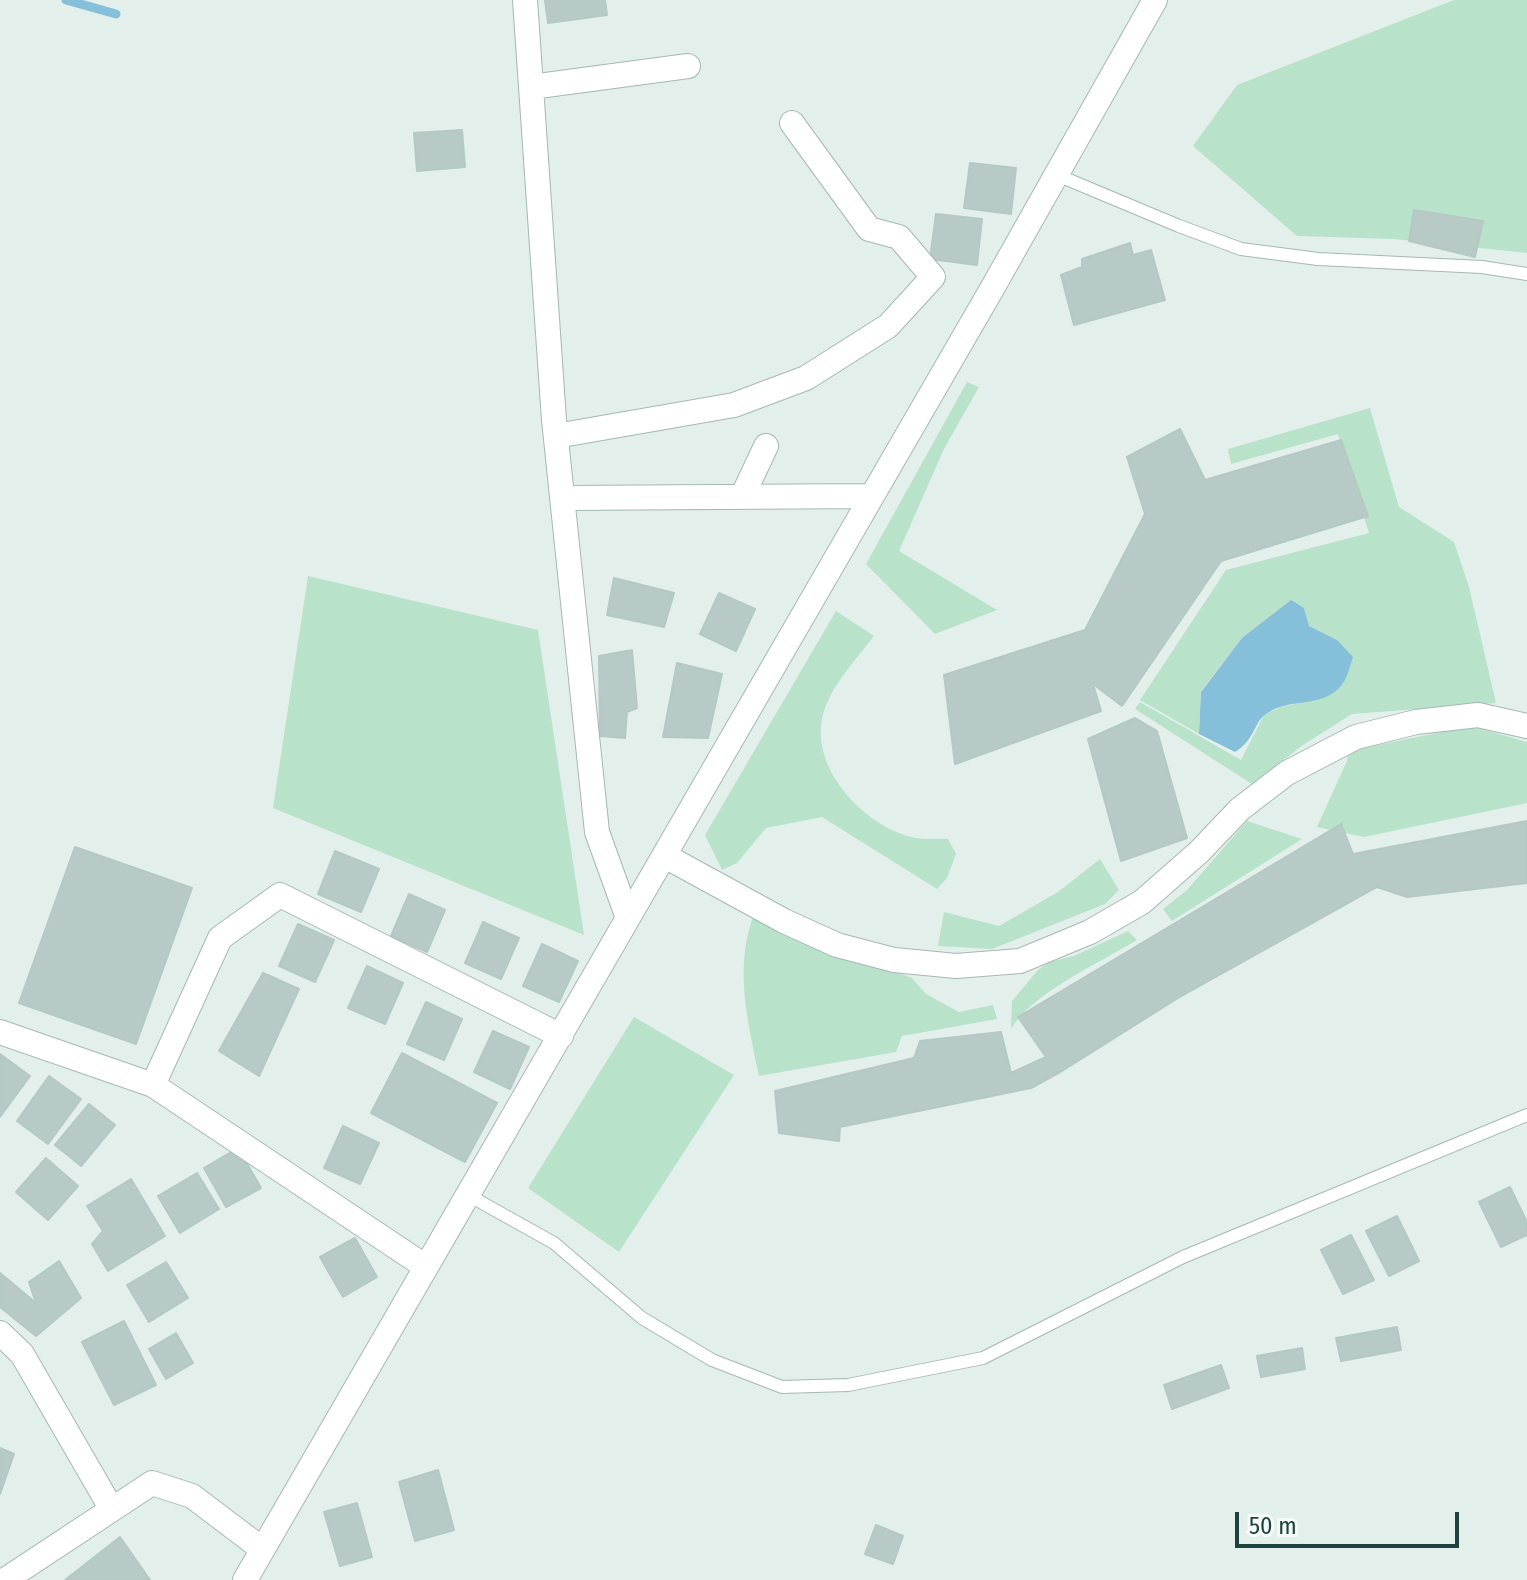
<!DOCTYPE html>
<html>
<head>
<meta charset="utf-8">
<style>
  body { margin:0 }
  #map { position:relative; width:1527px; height:1580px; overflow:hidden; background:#e3efeb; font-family:"Fira Sans Condensed",sans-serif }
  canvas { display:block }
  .scale { position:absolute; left:1235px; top:1512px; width:224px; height:36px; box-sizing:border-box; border:4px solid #20423f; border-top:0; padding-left:10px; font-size:24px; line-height:28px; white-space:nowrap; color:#20423f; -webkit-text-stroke:6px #f4faf8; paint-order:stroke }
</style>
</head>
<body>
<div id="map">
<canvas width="1527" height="1580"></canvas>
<div class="scale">50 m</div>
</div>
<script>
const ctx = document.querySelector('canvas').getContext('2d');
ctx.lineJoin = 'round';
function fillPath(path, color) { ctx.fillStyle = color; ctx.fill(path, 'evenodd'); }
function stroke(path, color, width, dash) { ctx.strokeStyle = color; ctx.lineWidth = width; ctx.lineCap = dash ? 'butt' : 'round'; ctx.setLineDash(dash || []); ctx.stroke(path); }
fillPath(new Path2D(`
  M1454,0H1527V253L1394,239L1297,236L1193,146L1237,85Z
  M967,382L979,387L944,449L899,551L997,610L935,634L866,564Z
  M1370,408L1399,507L1454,542L1469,587L1496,703L1352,714L1303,745L1252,784L1135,709L1140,702L1241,760L1264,715L1280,707L1304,702L1337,640L1309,626L1304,608L1242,638L1201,691L1199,734L1140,700L1226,570L1369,533L1338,434L1231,464L1228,449Z
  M308,576L538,630L584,935L273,808Z
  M836,611L874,636C856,660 828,688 822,719C812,770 864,825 911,837C922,840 936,838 948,839L956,854L947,878L937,889L822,817L766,828L737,863L722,870L705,835Z
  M1471,726L1527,742V803L1364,837L1317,827L1347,761L1348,751Z
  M1247,821L1302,839L1172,921L1163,909L1187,890Z
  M1100,859L1119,890L1105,904L992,949L938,946L944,912L999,926L1058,892Z
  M753,917L912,978L926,994L959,1012L993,1005L997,1019L902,1036L896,1052L759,1076C748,1023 734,969 753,917Z
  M1128,931L1137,940C1101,962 1032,993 1011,1029L1012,1001L1037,971L1049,962L1074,956Z
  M634,1017L734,1075L619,1252L528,1188Z`), '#b9e2cb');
fillPath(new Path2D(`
  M1291,600L1304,608L1309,626L1337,640L1353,657C1350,666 1347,679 1341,686C1321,709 1289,697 1266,714C1253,723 1256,739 1235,752L1199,734L1201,692L1242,638Z`), '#85bfda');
stroke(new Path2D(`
  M66,0L116,14`), '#85bfda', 9);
const building = new Path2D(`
  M545,0H605L607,15L548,23Z
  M462,130L465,167L417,171L414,133Z
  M970,163L1016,168L1011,214L964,208Z
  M1414,210L1483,221L1475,257L1409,241Z
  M936,214L982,219L977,265L930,259Z
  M1130,243L1133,255L1151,250L1165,300L1074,325L1061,275L1082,267V259Z
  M1180,429L1205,480L1341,440L1368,516L1221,561L1122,706L1093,684L1101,711L955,764L944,675L1085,630L1145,514L1127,457Z
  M614,578L674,593L664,627L607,615Z
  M719,593L755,609L736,651L700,634Z
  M632,650L637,708L627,712L625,738L600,736L599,656Z
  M677,663L722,674L708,738L663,737Z
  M1135,718L1157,731L1187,838L1121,861L1088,739Z
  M1527,821V883L1407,897L1377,887L1178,998L1062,1071L1031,1088L840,1127L839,1141L779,1133L775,1091L914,1058L920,1041L1001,1032L1011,1073L1046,1057L1018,1017L1341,824L1353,854Z
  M75,847L192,888L136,1044L19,1003Z
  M335,851L379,869L361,912L318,894Z
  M409,894L445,910L427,952L391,936Z
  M483,922L519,938L501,979L465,963Z
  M298,924L334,940L315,982L279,966Z
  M542,944L578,961L559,1002L523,986Z
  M367,966L403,983L385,1024L348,1008Z
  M263,973L299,989L259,1076L219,1051Z
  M426,1002L462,1019L444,1060L407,1044Z
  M493,1031L529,1047L510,1089L474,1072Z
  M402,1053L497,1103L465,1162L371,1113Z
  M0,1054L30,1076L0,1117Z
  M49,1076L81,1099L48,1144L17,1121Z
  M89,1104L115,1125L81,1166L55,1145Z
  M343,1126L379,1143L360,1184L324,1168Z
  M238,1148L261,1188L226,1207L204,1168Z
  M46,1158L78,1186L48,1220L16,1192Z
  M197,1173L219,1209L180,1233L158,1196Z
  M131,1179L165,1236L108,1271L92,1244L103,1231L87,1206Z
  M1510,1187L1527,1222V1235L1501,1247L1479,1202Z
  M1397,1216L1419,1261L1389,1276L1366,1231Z
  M1351,1235L1374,1280L1343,1294L1321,1250Z
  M355,1238L377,1277L343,1297L320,1257Z
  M59,1261L81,1298L36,1336L0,1307V1273L36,1303L29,1282Z
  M166,1262L188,1298L149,1322L127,1285Z
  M124,1321L156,1385L114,1405L82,1342Z
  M1397,1327L1401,1350L1341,1361L1336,1338Z
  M176,1333L193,1363L166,1379L149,1349Z
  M1302,1348L1305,1369L1261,1377L1257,1356Z
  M1221,1365L1229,1388L1172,1409L1164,1385Z
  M0,1448L14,1454L0,1494Z
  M438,1470L454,1530L415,1541L399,1482Z
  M357,1503L372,1557L340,1566L324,1512Z
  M876,1525L903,1536L893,1564L865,1554Z
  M120,1537L150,1580H65Z`);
fillPath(building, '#b8cac5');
stroke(building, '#b4c9c4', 2);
const lane = new Path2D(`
  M1057,175L1179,226L1241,249L1318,259L1482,267L1527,274
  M468,1195L554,1243L642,1318L712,1360L782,1387L848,1385L983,1358L1183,1257L1527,1115`);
const street = new Path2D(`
  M525,0L554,420L597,832L628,918
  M531,87L688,66
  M556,436L734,405L806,378L888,326L933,277L899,237L869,229L792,123
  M742,497L766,446
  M562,498L872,496
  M665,856L784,921L837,945L894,960L956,966L1020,961L1090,932L1142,902L1199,852L1240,809L1287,773L1356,737L1416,722L1478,715L1527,726
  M0,1032L153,1085L426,1267
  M153,1085L220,938L280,895L561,1036
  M0,1333L22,1354L111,1508
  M5,1580L152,1483L192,1496L262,1549
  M245,1580L993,287L1155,0`);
stroke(lane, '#a5b8b4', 14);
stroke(street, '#a5b8b4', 26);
stroke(lane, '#fff', 12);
stroke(street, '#fff', 24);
</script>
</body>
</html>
